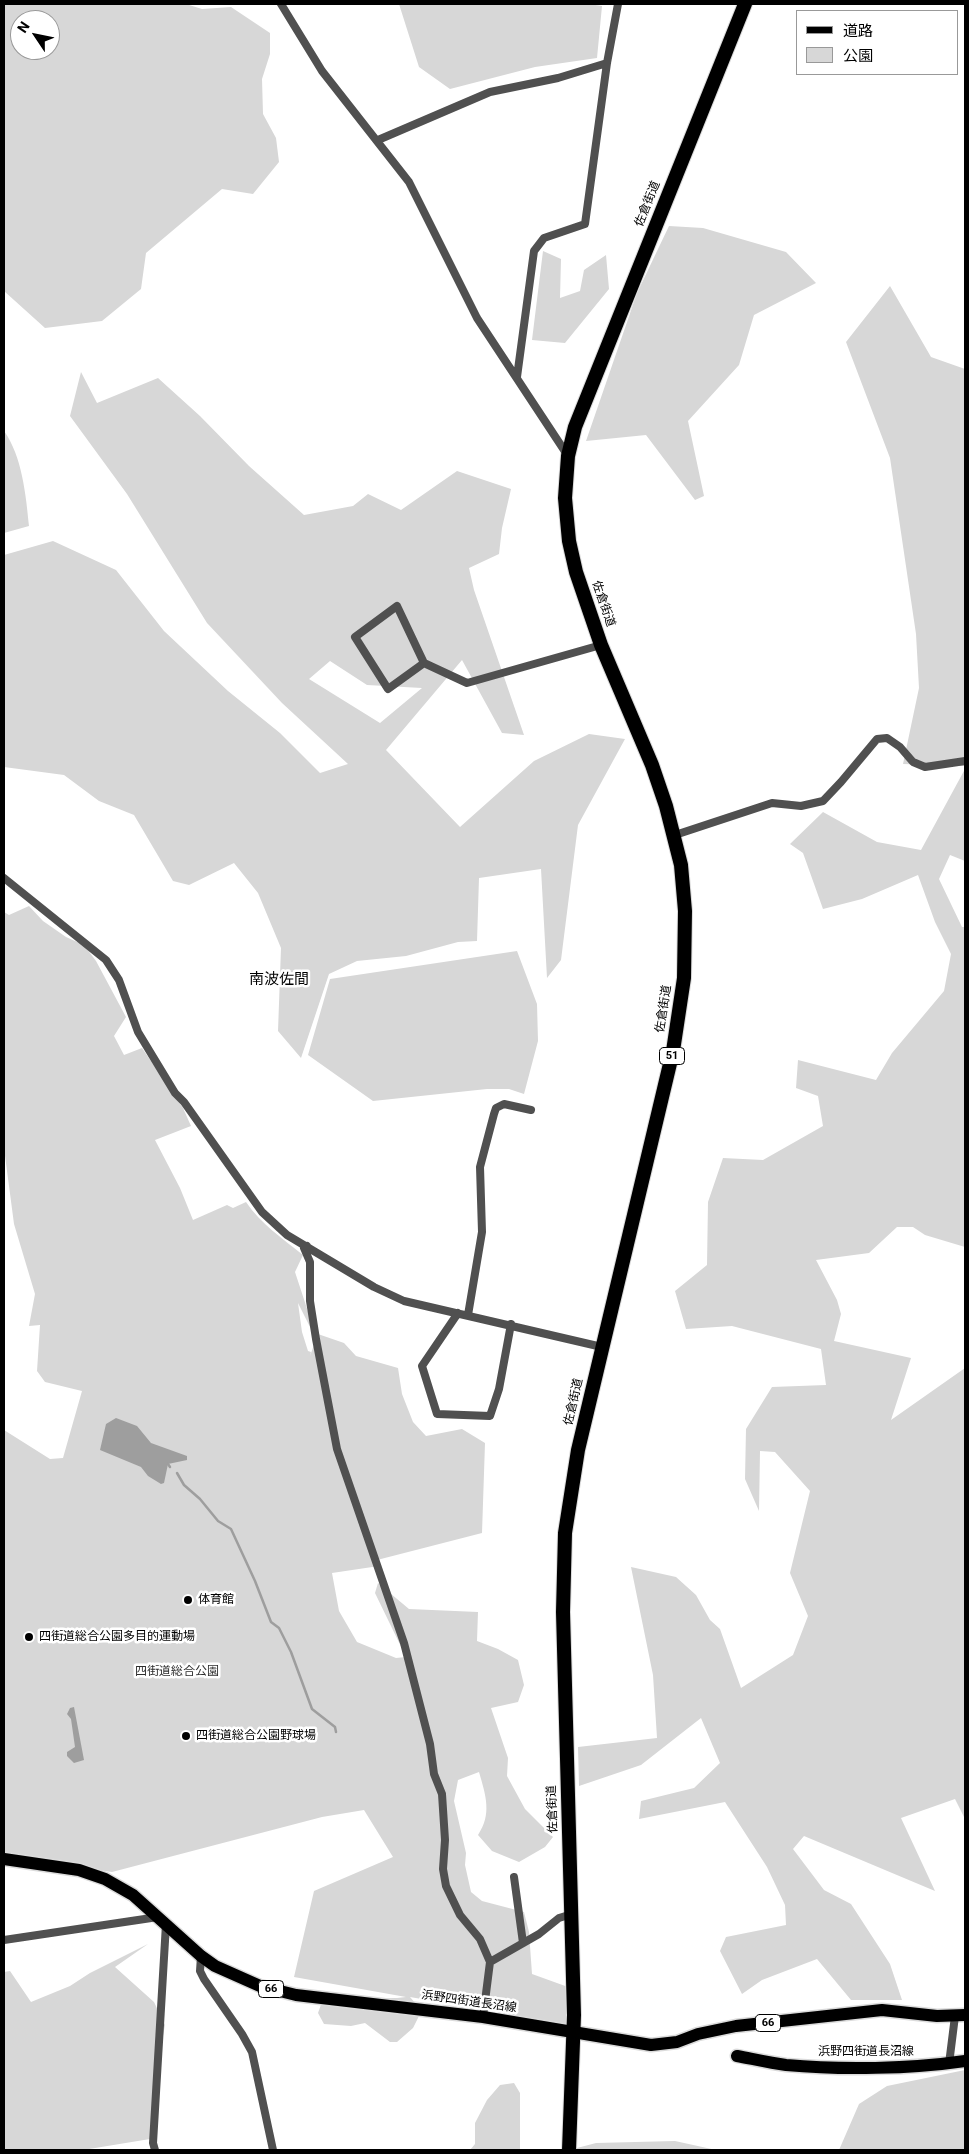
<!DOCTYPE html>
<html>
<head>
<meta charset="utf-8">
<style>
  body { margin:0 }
  #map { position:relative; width:969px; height:2154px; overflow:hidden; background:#fff; font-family:Roboto,"Noto Sans JP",sans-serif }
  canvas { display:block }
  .frame { position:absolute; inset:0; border:5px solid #000; pointer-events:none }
  .legend { position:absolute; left:796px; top:10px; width:162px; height:65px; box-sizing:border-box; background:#fff; border:1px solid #999; margin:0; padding:6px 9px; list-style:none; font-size:15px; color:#000 }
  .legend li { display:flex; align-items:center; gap:10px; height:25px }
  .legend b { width:25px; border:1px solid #999 }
  .north { position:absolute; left:10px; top:10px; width:50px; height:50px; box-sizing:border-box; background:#fff; border:1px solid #999; border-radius:50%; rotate:304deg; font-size:14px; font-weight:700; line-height:20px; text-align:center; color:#000 }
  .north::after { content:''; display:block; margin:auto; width:18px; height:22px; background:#000; clip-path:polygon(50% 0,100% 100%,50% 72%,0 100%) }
</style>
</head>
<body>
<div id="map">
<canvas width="969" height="2154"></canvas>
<div class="frame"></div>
<ul class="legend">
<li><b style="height:6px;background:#000"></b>道路</li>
<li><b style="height:14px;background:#d7d7d7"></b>公園</li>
</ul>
<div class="north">N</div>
</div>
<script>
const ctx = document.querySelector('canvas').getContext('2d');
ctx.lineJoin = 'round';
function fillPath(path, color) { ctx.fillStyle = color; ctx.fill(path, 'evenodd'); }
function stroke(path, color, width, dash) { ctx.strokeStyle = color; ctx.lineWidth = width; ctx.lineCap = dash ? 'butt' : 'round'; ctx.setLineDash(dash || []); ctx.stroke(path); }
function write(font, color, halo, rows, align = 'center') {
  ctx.font = font + ' Roboto,"Noto Sans JP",sans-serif'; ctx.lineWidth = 5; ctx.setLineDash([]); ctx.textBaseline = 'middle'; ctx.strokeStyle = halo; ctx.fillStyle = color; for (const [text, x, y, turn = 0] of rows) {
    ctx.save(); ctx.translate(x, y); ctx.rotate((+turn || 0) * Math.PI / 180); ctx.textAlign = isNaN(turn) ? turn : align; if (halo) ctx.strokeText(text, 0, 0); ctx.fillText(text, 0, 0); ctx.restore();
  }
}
fillPath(new Path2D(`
  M4,4H186L202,9L231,7L270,33V54L262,79L263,114L276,138L279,162L253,194L222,189L146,253L141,289L102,321L45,328L4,291ZM20,20H50V50H20Z
  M399,4H589L602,6L597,58L535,67L450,89L419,67Z
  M669,226L703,228L786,252L816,283L754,315L739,365L688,421L704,496L695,500L646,435L586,441L637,293Z
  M543,251L561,259L560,298L580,291L584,270L606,255L609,289L565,343L532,340Z
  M890,286L931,357L965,369V766L903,764L919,688L916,634L890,458L846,342Z
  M81,372L97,403L158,378L200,416L249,466L304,515L353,506L368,494L401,510L457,471L511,489L502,528L499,554L469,568L474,590L524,735L502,733L462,660L386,750L460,827L534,761L589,734L625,739L578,825L561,960L547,978L541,869L479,878L477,941L458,942L406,956L357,961L329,974L301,1058L278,1031L281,948L258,893L234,863L189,885L173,881L134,815L99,801L64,775L4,767V555L53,541L116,570L164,631L228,691L280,733L320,773L348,764L282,703L207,623L127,494L70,416ZM330,661L367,685L422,688L380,723L309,679Z
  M4,431C22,456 26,495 29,526L4,533Z
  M965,769V861L950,855L939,879L962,927H965V1247L925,1235L913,1227H897L869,1253L816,1260L837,1300L841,1314L834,1341L911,1358L891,1420L965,1368V1819L955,1799L901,1818L935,1891L804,1836L793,1849L824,1890L851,1904L890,1964L902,2000H851L817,1959L762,1980L742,1994L720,1951L726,1937L786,1925L785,1905L767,1867L725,1802L639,1819L641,1801L694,1788L720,1763L701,1718L641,1765L579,1786L578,1747L657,1738L653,1675L631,1567L676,1577L696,1595L710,1620L720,1629L741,1688L793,1655L808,1616L790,1573L810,1491L775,1452L760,1451L759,1511L745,1479L746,1429L772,1387L826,1385L821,1349L732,1326L686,1329L675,1291L707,1265L708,1202L723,1158L763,1160L823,1126L818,1096L796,1088L798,1060L876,1080L892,1053L944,991L951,954L935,922L918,875L862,899L823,909L803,853L790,844L823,812L877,842L921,850Z
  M29,906L43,921L66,937L84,945L96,961L126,1017L114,1036L124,1055L142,1048L183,1108L191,1126L155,1140L180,1188L193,1220L227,1205L233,1208L246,1202C261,1224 282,1238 303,1255L295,1272L315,1333L344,1343L356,1356L398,1368L402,1394L413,1422L426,1436L462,1429L485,1443L482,1533L377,1560L379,1566L332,1573L339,1611L357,1642L396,1658L406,1657L375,1593L378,1583L409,1609L478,1612L477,1641L498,1649L518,1660L524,1685L518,1702L491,1708L508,1758L507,1776L525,1809L553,1837L545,1847L519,1862L492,1851L478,1835C492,1814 486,1796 479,1772L458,1780L454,1801L466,1853L465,1865L471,1892L482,1901L524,1912L529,1932L532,1974L568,1987L566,2024L410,1997L416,2004L420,2014L413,2028L397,2042H390L365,2023L351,2026L324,2024L318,2013L323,1999C351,1993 379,2001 406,1997L294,1977L314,1891L393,1857L364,1810L322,1817L112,1872L4,1856V1430L50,1459L63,1458L82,1391L45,1382L37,1371L40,1325L29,1326L35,1294L14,1224L4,1148V912L9,915ZM298,1303L316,1339L310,1356L311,1352L308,1351L302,1332Z
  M517,951L537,1004L538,1041L524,1094L509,1089H487L373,1101L308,1055L330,979Z
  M148,1944L115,1967L154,2002L165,2025L154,2083L150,2139L83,2150H4V1972L10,1971L31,2002L70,1986L90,1973Z
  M965,2070V2150H839L859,2104L887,2086Z
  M514,2083L520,2093V2150H470L475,2144V2123L487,2100L500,2085Z
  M675,2141L716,2150H576L577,2148L596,2143Z`), '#d7d7d7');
fillPath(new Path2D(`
  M116,1418L137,1426L151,1443L187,1456V1460L168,1464L164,1483L161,1484L148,1476L141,1467L100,1450L106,1424Z
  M74,1707L84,1760L74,1763L67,1756V1752L75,1747L71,1719L67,1714L70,1708Z`), '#9e9e9e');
stroke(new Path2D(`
  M168,1464L170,1467
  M177,1473L184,1485L200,1499L218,1521L231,1529L255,1581L271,1622L279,1628L291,1652L312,1709L335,1727L336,1732`), '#9e9e9e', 2.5);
const primary = new Path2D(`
  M4,1859L79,1870L105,1879L133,1895L201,1956L215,1966L260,1986L296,1995L483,2017L651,2045L677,2042L698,2034L736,2026L882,2010L937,2016L965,2015
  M737,2056C753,2059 770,2063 786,2065C841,2070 910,2069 965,2061`);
const highway = new Path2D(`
  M569,2150L574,2015L563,1612L565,1533L578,1450L673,1051L684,978L685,911L681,865L666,806L652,765L601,645L576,572L569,541L565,498L568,456L575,427L745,4`);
stroke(primary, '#dbdbdb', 15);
stroke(highway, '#dbdbdb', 16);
stroke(new Path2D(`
  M281,4L322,71L409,182L477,318L568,456
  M378,140L490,92L558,78L607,63
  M517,377L534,251L544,238L585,224L607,63L618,4
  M397,606L424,663L388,689L355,637Z
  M424,663L467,683L601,645
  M675,835L772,803L801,806L823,801L841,782L877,739L887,738L900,747L913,762L925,767L965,761
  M4,878L106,960L119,980L138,1032L175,1093L184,1102L262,1212L287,1235L374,1287L404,1301L602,1347
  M307,1246L304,1248L310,1262V1301L316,1339L337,1449L404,1643L430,1744L434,1774L442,1794L445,1840L443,1869L446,1886L460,1915L480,1939L490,1962L483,2017
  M458,1313L422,1366L437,1414L490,1416L499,1389L511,1324
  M468,1315L482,1232L480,1167L494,1114L496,1108L504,1104L531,1110
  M514,1877L523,1943
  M4,1940L158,1917
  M201,1956L200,1971L204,1979L242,2034L252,2052L273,2150
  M490,1962L539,1934L559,1918L572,1914
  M949,2064L955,2016
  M155,2150L153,2143L166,1924`), '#505050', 8);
stroke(primary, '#000', 12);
stroke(highway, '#000', 14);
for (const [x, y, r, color] of [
  [188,1600,5,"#000"],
  [29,1637,5,"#000"],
  [186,1736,5,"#000"]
]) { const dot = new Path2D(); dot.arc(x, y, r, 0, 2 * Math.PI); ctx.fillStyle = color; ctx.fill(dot); stroke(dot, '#fff', 2); }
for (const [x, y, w] of [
  [672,1056,25],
  [271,1989,25],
  [768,2023,25]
]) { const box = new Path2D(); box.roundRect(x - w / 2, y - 8.5, w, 17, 4); ctx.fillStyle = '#fff'; ctx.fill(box); stroke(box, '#000', 1); }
write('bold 11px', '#000', null, [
  ["51",672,1056],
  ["66",271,1989],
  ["66",768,2023]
]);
write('12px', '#000', '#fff', [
  ["佐倉街道",648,204,-68],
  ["佐倉街道",603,604,71],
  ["佐倉街道",664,1009,-81],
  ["佐倉街道",574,1402,-77],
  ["佐倉街道",553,1809,-92],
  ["浜野四街道長沼線",469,2002,8],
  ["浜野四街道長沼線",866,2052]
]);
write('12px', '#000', '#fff', [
  ["体育館",198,1600],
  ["四街道総合公園多目的運動場",39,1637],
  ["四街道総合公園野球場",196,1736]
], 'left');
write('12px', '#2e2e2e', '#fff', [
  ["四街道総合公園",177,1672]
]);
write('15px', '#000', '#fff', [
  ["南波佐間",279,980]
]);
</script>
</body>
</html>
